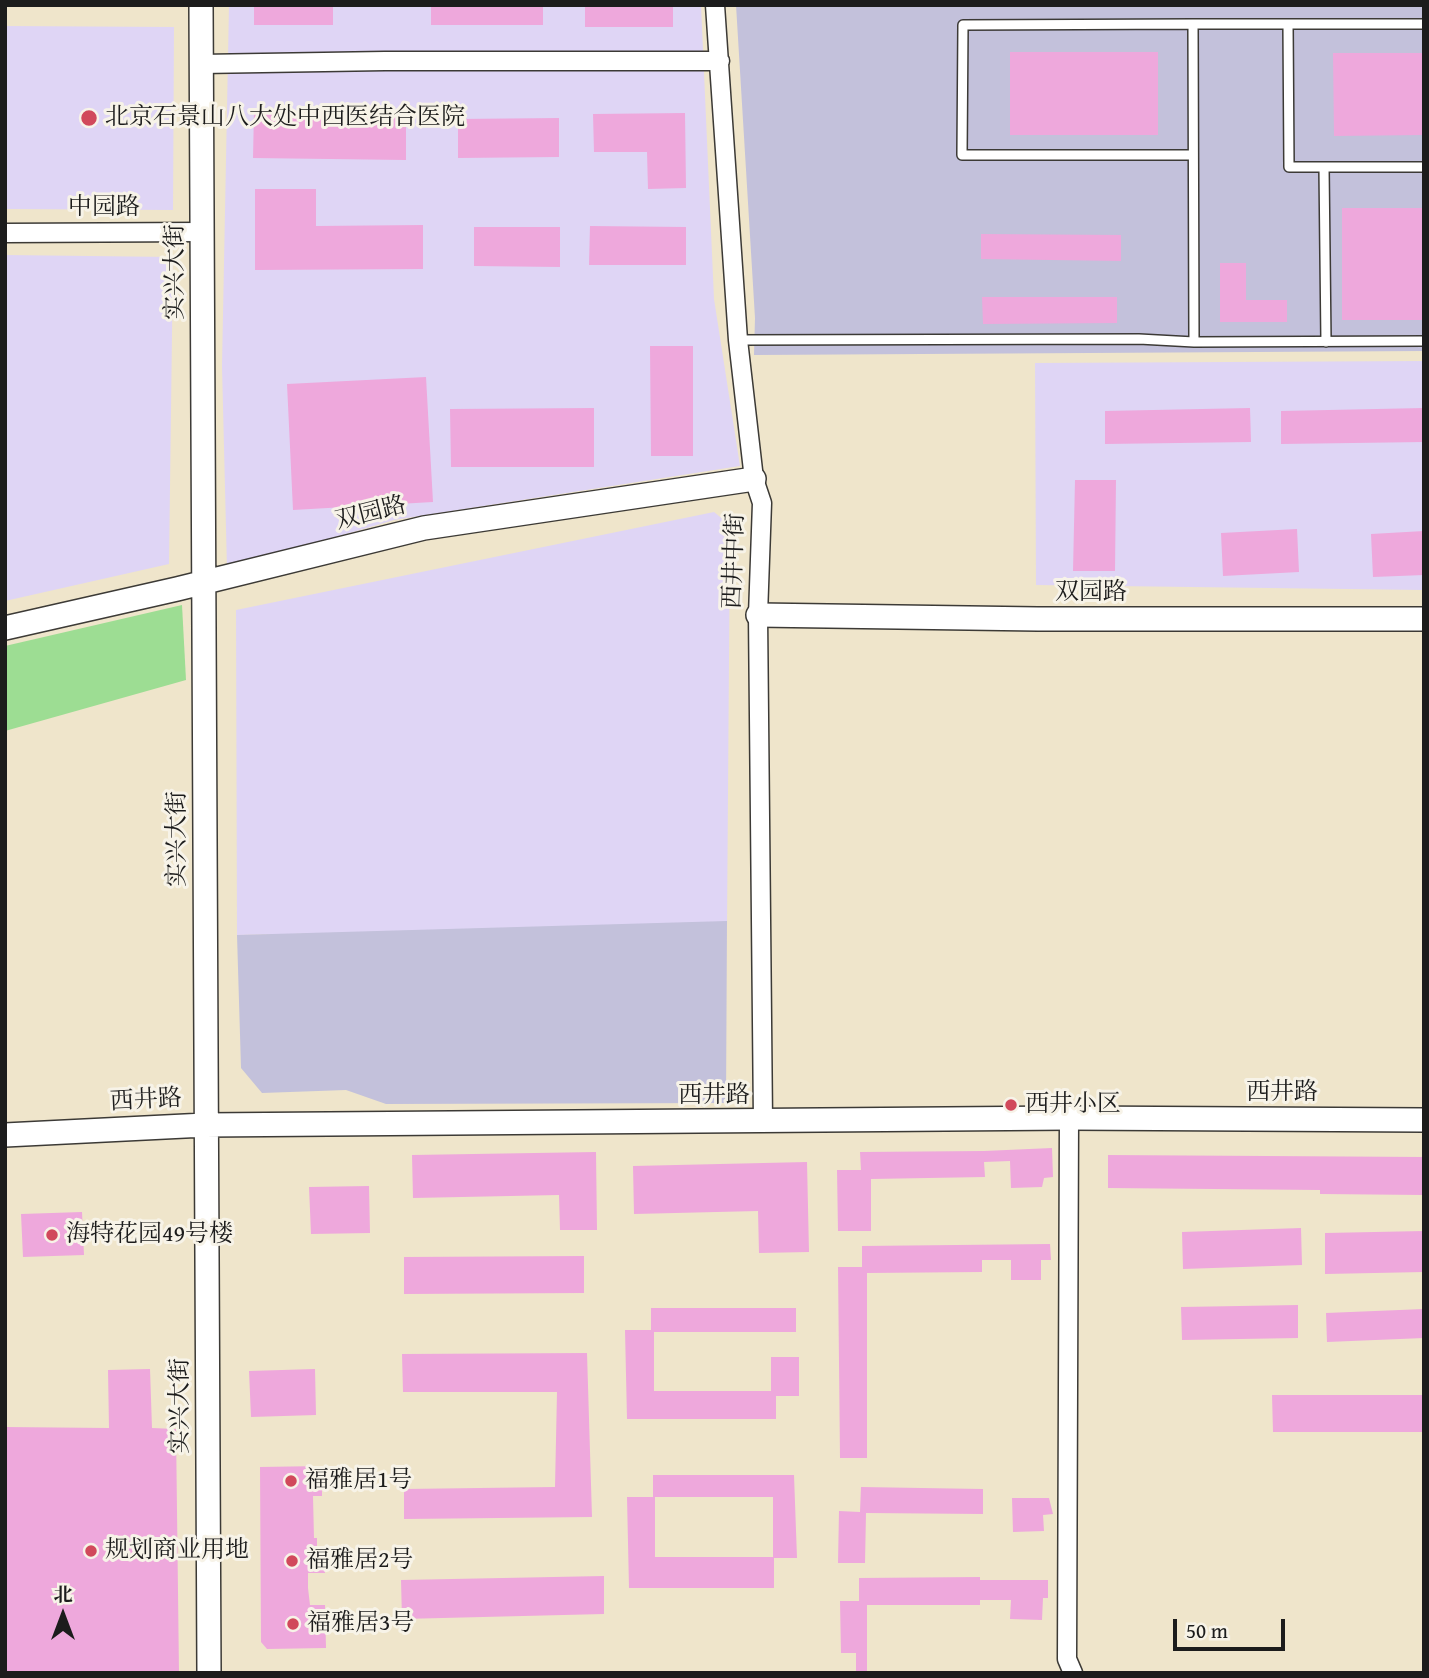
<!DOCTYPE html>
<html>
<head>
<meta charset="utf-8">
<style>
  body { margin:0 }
  #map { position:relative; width:1429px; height:1678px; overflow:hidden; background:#efe5cb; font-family:"Gentium Book Plus","Noto Serif SC",serif }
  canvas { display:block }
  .frame { position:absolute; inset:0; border:7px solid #1c1c1c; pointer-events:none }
  .north { position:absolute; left:28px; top:1580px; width:70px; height:70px; -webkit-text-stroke:5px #f7f3e8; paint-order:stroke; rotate:0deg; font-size:19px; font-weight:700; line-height:28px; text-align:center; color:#1c1c1c }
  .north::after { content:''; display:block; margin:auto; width:24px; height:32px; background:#1c1c1c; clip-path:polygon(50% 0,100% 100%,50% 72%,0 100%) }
  .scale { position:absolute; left:1173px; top:1619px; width:112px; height:32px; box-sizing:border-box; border:4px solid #1c1c1c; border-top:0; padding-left:9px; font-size:21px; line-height:24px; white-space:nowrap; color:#1c1c1c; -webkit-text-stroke:5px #f7f3e8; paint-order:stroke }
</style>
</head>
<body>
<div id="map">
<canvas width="1429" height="1678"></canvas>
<div class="frame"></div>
<div class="north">北</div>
<div class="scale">50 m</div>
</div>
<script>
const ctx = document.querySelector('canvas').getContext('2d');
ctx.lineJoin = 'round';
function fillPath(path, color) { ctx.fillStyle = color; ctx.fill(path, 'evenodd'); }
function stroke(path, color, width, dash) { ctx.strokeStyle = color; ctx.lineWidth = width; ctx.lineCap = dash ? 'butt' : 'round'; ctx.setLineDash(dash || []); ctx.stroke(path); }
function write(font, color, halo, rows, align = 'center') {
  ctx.font = font + ' "Gentium Book Plus","Noto Serif SC",serif'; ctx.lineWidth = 6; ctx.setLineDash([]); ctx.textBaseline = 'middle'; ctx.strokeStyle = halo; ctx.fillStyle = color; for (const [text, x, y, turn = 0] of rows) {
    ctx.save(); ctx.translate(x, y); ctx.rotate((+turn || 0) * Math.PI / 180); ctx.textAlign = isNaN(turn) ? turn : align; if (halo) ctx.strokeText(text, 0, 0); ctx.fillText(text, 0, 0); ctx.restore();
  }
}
fillPath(new Path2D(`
  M229,5H701L714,299L740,466L394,520L227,569L222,366Z
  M5,26L174,27L173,210L5,209Z
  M5,255L173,257L169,564L5,601Z
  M1424,361V590L1036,585L1035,363Z
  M714,512L730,525L727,926L237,935L236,610Z`), '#dfd5f5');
fillPath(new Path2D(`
  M736,5H1424V351L754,355L755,318Z
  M727,921L726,1103L386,1104L346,1090L262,1093L241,1068L237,935Z`), '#c3c1db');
fillPath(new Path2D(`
  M182,605L186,680L5,731V646Z`), '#9ddd93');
fillPath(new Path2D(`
  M254,5H333V25H254Z
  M431,5H543V25H431Z
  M585,5H673V27H585Z
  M1010,52H1158V135H1010Z
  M1333,53H1424V135L1334,136Z
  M254,111L406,113V160L253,158Z
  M685,113L686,188L648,189L647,152H594L593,114Z
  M559,118V157L458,158V119Z
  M255,189H316V226L423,225V269L255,270Z
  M1342,208H1424V320H1342Z
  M590,226L686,227V265H589Z
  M474,227H560V267L474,266Z
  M981,234L1121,235V261L981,259Z
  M1220,263H1246V300H1287V322H1220Z
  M982,297H1117V323L983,324Z
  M650,346H693V456H651Z
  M426,377L433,502L293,510L287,384Z
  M594,408V467H451L450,409Z
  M1250,408L1251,442L1105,444V411Z
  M1424,408V442L1281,444V411Z
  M1075,480H1116L1115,571H1073Z
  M1297,529L1299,572L1223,576L1221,533Z
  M1424,531V575L1373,577L1371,534Z
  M1052,1148L1053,1177L1044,1178L1042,1187L1011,1188L1010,1161L984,1162L985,1177L871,1179V1231H838L837,1170H861L860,1152L984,1151Z
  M596,1152L597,1230H560L559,1195L413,1198L412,1155Z
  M1108,1155L1424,1157V1195L1320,1194V1190L1108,1188Z
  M807,1162L809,1252L759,1253L758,1211L634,1214L633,1166Z
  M369,1186L370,1233L311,1234L309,1187Z
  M82,1212L84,1255L23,1257L21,1214Z
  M1301,1228L1302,1265L1183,1269L1182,1232Z
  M1424,1231V1272L1325,1274V1233Z
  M1050,1244L1051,1260H1041V1280H1011V1260H982V1272L867,1273V1458H840L838,1267H862V1246Z
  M584,1256V1293L404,1294V1257Z
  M1298,1305V1338L1182,1340L1181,1307Z
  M651,1308H796V1332H654V1391H771V1357H799V1396H776V1419H627L625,1330H651Z
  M1424,1309V1338L1327,1342L1326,1313Z
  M587,1353L592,1517L404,1519V1489L555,1487L557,1392H403L402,1354Z
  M150,1369L152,1428L176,1429L179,1673H5V1427L109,1428L108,1370Z
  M315,1369L316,1415L251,1417L249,1371Z
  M1272,1395H1424V1432H1273Z
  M322,1466V1496H313L314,1538H317V1549H324L325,1573H308V1588L310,1605H325L326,1648L267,1649L261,1642L260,1467Z
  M653,1475H794L797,1558H774V1588H629L627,1497H653ZM653,1497H773V1557H655V1497Z
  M861,1487L983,1489V1514L866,1513L865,1563H838L839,1511L860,1512Z
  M1012,1498H1049L1053,1514L1043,1515L1044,1531L1013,1532Z
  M604,1576V1614L402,1619L401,1580Z
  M980,1577V1580H1048V1598H1043L1042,1620L1010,1619L1011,1600H980V1605H867V1673H856V1653H841L840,1601H859V1578Z`), '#eea8dc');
const service = new Path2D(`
  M1193,24H1424
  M1288,24L1289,167H1424
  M1193,155H962L963,25L1193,24L1194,342L1424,341
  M1324,167L1326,342
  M738,340L1139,339L1194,342`);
const minor = new Path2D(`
  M715,5L738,340L754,479L762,503L758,615L763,1122
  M201,64L385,61H720
  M5,233L203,232
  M1069,1118L1067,1659L1073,1673`);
const tertiary = new Path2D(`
  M201,5L209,1673
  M758,615L1038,619H1424
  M5,628L177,589L424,528L754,479
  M5,1135L205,1125L1069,1118L1424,1120`);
stroke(service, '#3c3a36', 12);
stroke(minor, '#3c3a36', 21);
stroke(tertiary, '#3c3a36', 26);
stroke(service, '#fff', 9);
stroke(minor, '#fff', 18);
stroke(tertiary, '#fff', 23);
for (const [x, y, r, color] of [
  [89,118,9,"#d1495b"],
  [1011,1105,7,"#d1495b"],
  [52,1235,7,"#d1495b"],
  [291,1481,7,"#d1495b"],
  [91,1551,7,"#d1495b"],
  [292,1561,7,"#d1495b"],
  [293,1624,7,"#d1495b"]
]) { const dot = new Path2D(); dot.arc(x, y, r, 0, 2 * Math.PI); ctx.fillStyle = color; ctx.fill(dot); stroke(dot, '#f7f3e8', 2.5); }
write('24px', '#1c1c1c', '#f7f3e8', [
  ["北京石景山八大处中西医结合医院",105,118],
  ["西井小区",1025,1105],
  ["海特花园49号楼",66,1235],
  ["福雅居1号",305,1481],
  ["规划商业用地",105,1551],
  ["福雅居2号",306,1561],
  ["福雅居3号",307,1624]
], 'left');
write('24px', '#1c1c1c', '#f7f3e8', [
  ["中园路",104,208],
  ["实兴大街",176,272,-90],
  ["双园路",371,514,-14],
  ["西井中街",735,561,-88],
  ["双园路",1091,593],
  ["实兴大街",178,839,-90],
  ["西井路",1282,1093],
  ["西井路",714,1096],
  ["西井路",146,1101,-3],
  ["实兴大街",181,1406,-90]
]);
</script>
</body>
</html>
